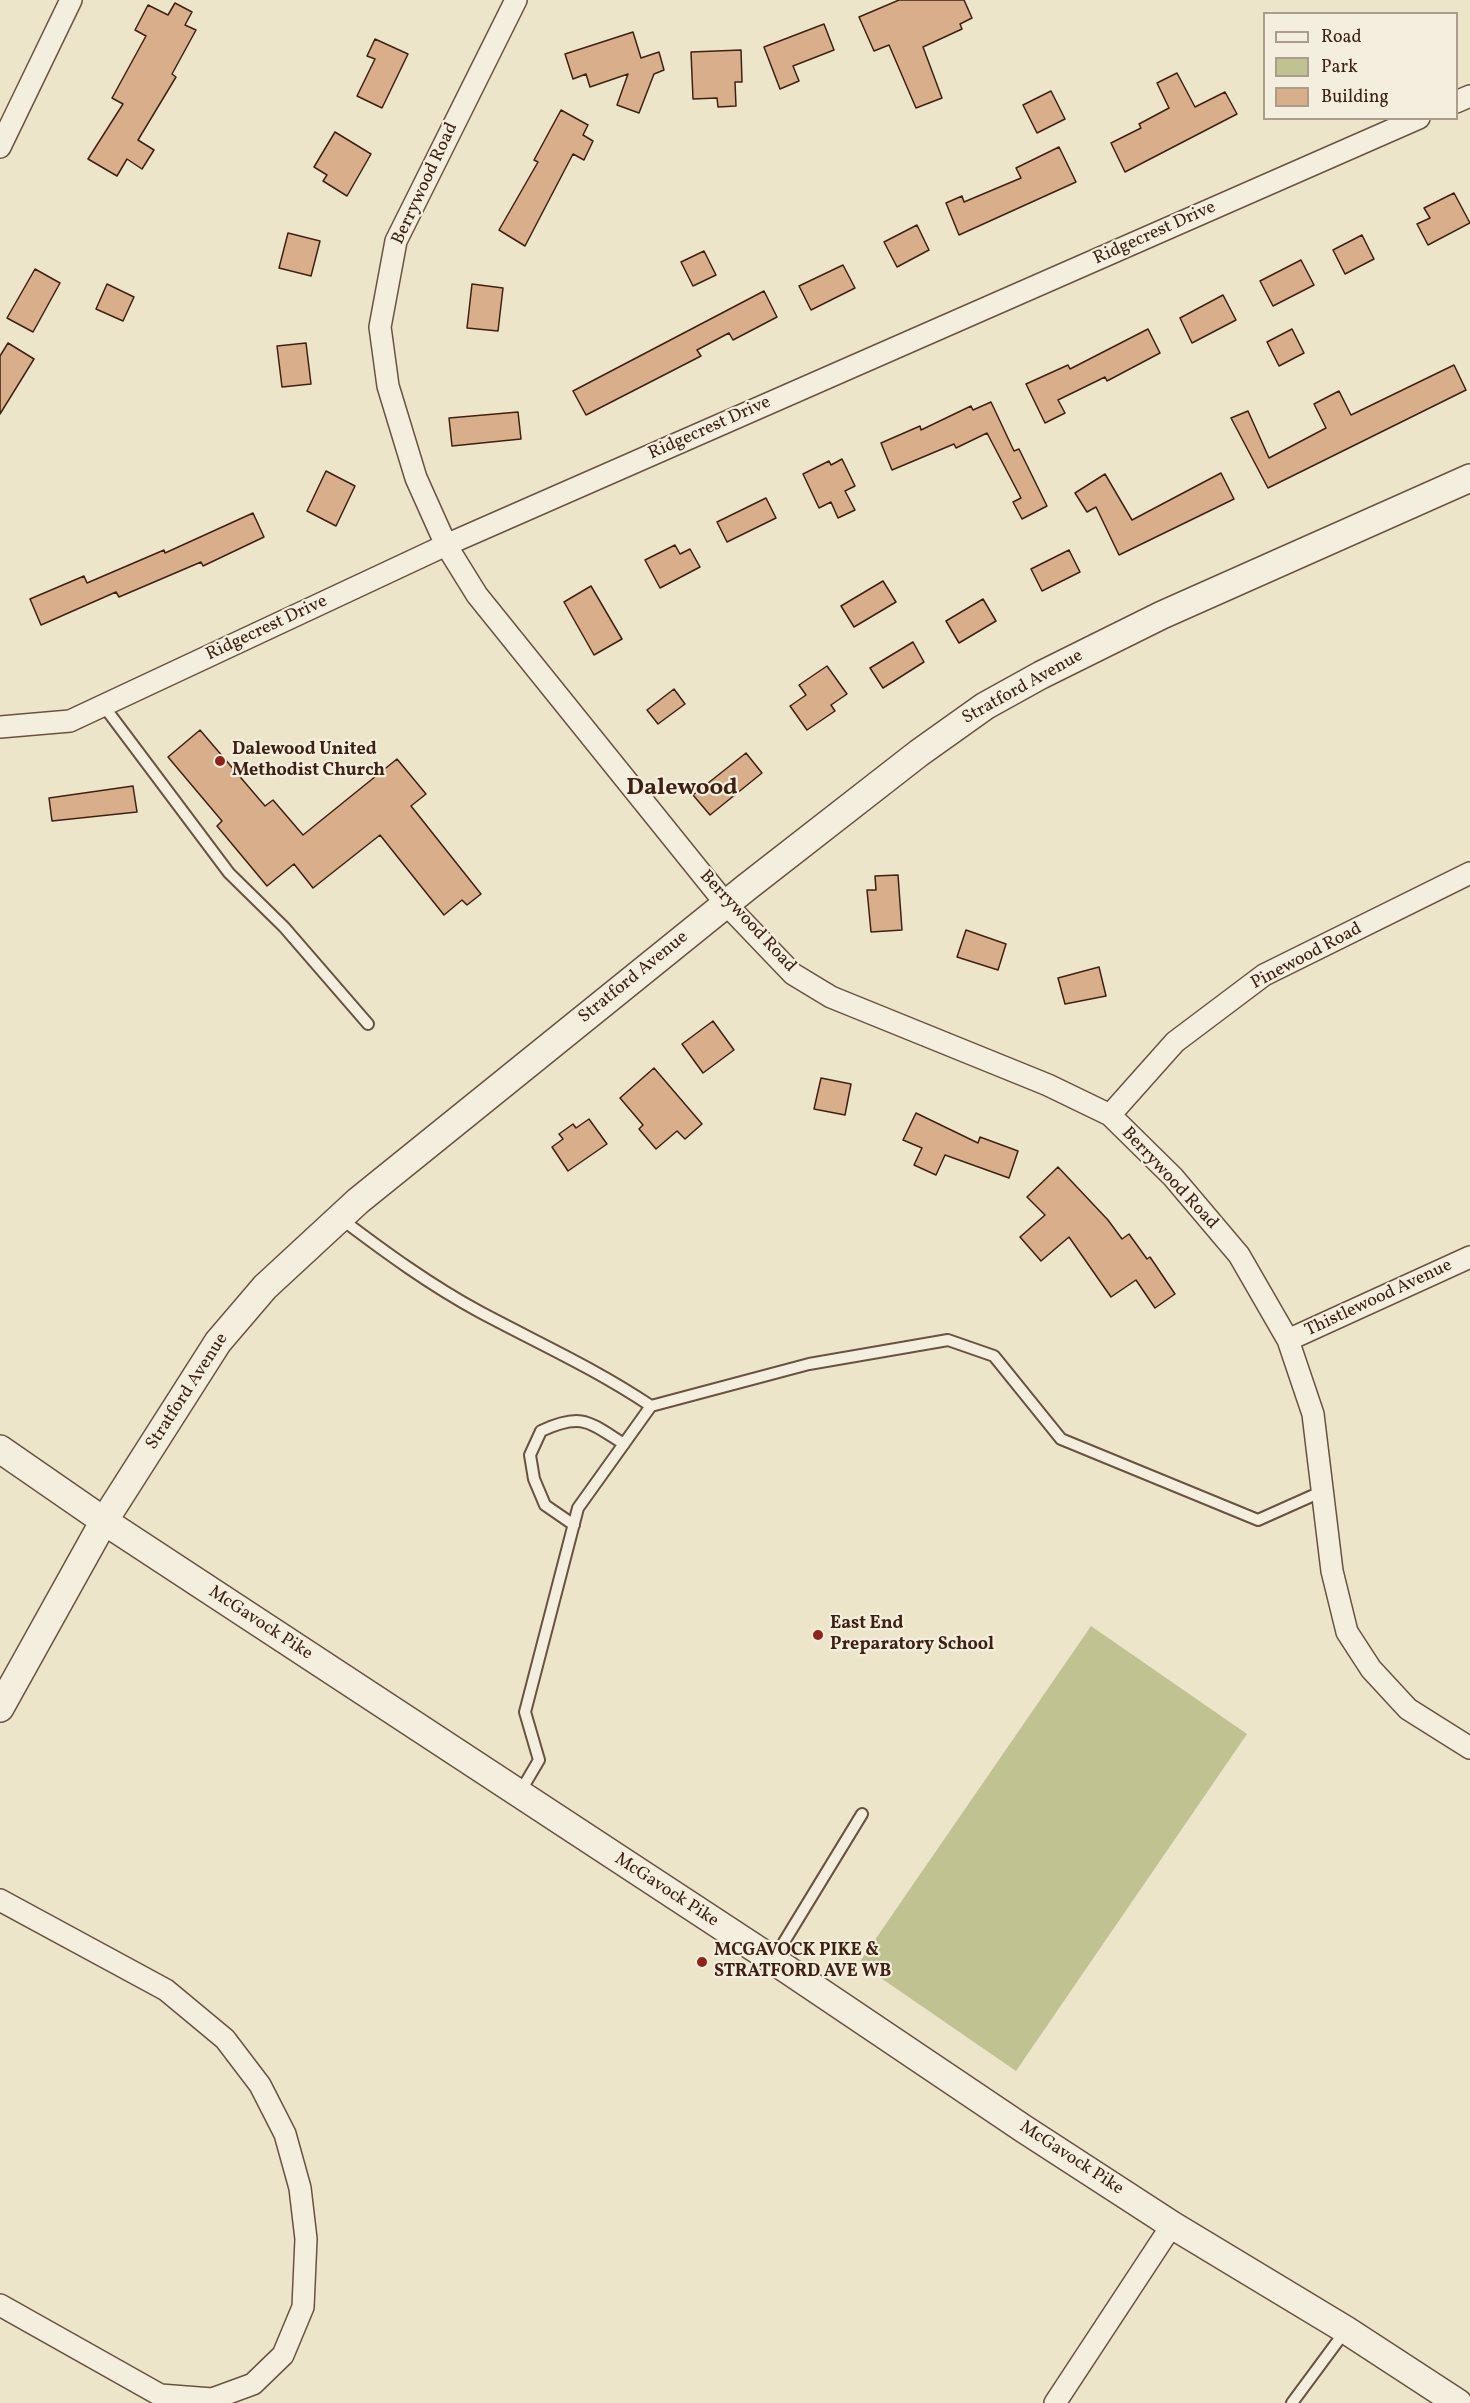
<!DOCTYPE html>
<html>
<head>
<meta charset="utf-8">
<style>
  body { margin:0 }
  #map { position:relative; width:1470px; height:2403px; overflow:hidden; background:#ede5ca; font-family:Vollkorn,serif }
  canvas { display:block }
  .legend { position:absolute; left:1263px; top:12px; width:195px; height:108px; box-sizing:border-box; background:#f3eedd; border:2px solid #ab9c8c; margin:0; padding:8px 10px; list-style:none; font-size:18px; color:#3f2113 }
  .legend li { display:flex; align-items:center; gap:12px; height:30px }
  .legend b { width:30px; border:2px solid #ab9c8c }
</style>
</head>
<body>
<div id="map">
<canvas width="1470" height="2403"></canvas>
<ul class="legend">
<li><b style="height:8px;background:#f3eedd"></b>Road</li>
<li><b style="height:16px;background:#c0c291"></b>Park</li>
<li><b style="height:16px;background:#d9ae8a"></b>Building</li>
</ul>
</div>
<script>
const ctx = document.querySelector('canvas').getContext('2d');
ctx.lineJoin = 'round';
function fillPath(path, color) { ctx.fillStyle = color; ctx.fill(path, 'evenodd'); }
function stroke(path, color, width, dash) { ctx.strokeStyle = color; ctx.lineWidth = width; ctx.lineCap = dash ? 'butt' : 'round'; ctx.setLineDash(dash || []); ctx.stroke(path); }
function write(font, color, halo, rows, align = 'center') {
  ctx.font = font + ' Vollkorn,serif'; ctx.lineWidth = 4.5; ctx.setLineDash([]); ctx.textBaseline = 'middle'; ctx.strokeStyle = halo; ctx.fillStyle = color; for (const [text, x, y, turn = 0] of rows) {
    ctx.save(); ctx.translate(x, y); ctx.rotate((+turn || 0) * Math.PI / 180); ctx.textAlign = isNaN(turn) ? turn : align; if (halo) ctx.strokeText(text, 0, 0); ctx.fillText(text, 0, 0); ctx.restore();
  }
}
fillPath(new Path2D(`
  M1091,1626L1247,1734L1016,2071L859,1963Z`), '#c0c291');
const building = new Path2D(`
  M899,0H964L972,18L960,24L962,29L923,47L942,98L916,108L889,45L874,51L859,17Z
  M175,3L192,12L185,25L196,30L172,74L176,77L138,140L154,150L142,169L127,159L117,176L88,159L123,104L112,98L146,36L135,30L148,5L168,15Z
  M824,24L834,50L793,66L799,81L780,89L764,47Z
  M633,32L641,58L659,52L664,70L654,74L639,113L617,105L628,74L590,87L586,74L573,79L565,54Z
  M375,39L408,54L382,108L357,96L375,59L367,56Z
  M741,50L742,82H735L736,106L718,107L717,98L693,99L691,52Z
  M1177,73L1195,107L1225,92L1237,114L1125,172L1111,143L1141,128L1139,124L1169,108L1157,83Z
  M1051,91L1065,119L1037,133L1023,105Z
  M561,110L588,125L583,135L593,141L584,160L573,154L525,246L499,230L538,162L534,160Z
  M335,132L371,154L347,196L323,181L327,175L314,167Z
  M1059,147L1076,182L959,235L946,203L962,196L964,202L1021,178L1016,168Z
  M1454,193L1470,223L1428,245L1417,224L1430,218L1424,208Z
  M917,225L929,250L897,267L884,242Z
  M288,233L320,241L311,276L279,268Z
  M1362,235L1374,259L1345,274L1333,250Z
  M704,251L716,275L693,286L681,262Z
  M1301,260L1314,285L1273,306L1260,281Z
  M843,265L855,288L811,310L799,286Z
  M35,269L60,283L33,332L7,318Z
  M107,284L134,297L123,321L96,309Z
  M472,284L503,288L498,331L467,328Z
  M764,291L777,317L733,340L729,333L697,350L701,356L586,415L573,391Z
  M1223,295L1236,320L1192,343L1180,318Z
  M1148,329L1160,353L1107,381L1105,377L1058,400L1065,413L1045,423L1026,384L1068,365L1070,369Z
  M1292,329L1304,353L1279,366L1267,342Z
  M8,343L34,359L0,414V356Z
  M306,343L311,384L282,387L277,346Z
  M1454,365L1466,390L1268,488L1231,418L1248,411L1269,458L1326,428L1314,404L1339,391L1351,415Z
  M991,402L1014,451L1019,449L1047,506L1022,519L1013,502L1021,498L987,433L956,448L954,444L892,470L881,443L920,426L921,430L971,406L973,410Z
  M518,412L521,439L452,446L449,418Z
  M842,459L855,486L845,491L855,510L838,518L831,502L819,508L803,474L829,461L831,465Z
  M326,471L355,486L336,526L307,511Z
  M1221,473L1234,499L1119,555L1096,507L1087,512L1075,493L1105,474L1132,520Z
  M766,498L776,518L727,542L717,522Z
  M253,513L264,537L203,566L201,562L119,597L116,592L41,625L30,599L84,576L87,583L164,550L165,553Z
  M675,545L680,554L690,549L700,567L660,588L645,560Z
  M1069,550L1080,572L1042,591L1031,569Z
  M883,581L896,602L854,627L841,606Z
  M591,586L622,639L594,655L564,602Z
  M983,599L996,621L959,643L946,621Z
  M913,642L924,662L883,688L870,668Z
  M827,666L847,694L831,705L835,711L807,730L790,706L806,695L799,685Z
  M674,689L685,704L658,724L647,710Z
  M200,730L265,806L273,800L303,835L397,759L426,794L411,806L481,894L467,905L462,900L444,915L380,835L313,888L294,864L267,886L217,826L222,821L168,757Z
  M746,753L762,773L710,815L693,795Z
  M133,786L137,812L52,821L49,798Z
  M898,875L902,930L871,932L867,890H876L875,876Z
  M966,930L1006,944L998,970L957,957Z
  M1099,967L1106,996L1065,1004L1058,978Z
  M713,1021L734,1050L703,1073L682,1044Z
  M654,1068L702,1124L685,1139L677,1131L656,1149L639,1129L643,1125L620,1098Z
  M821,1078L851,1084L845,1115L814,1109Z
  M916,1113L978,1143L980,1137L1018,1151L1009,1178L945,1155L936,1175L914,1165L922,1148L903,1140Z
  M589,1119L607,1144L568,1171L552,1147L563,1139L559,1134L573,1124L576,1128Z
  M1058,1167L1108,1220L1122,1239L1129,1234L1147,1259L1150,1257L1175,1294L1155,1308L1136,1280L1111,1297L1069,1237L1041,1261L1020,1237L1045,1215L1027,1197Z`);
fillPath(building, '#d9ae8a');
stroke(building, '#3f2113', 1.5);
const service = new Path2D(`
  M103,705L229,873L284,927L368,1024
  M340,1218C385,1252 430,1285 480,1312C538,1343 596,1369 651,1406L578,1508L525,1712L539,1760L519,1794
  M651,1406L809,1364L948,1340L994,1356L1061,1439L1258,1520L1323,1491
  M574,1525L545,1505L534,1479L530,1455L541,1431C582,1412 589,1422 624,1444
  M773,1960L862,1814
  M1292,2403L1346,2330`);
const minor = new Path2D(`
  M516,0L396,241L380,327L388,386L416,478L446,545L477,595L726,904L793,974L831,997L1048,1085L1110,1115L1173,1177L1239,1255L1288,1340L1313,1414L1332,1571L1347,1632L1371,1669L1408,1709L1470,1748
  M1456,102L1470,96
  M0,147L71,0
  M0,727L70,721L446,545L1419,118
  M1110,1115L1175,1042L1264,975L1470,873
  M1288,1340L1470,1257
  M0,1900L166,1990L225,2039L260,2085L285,2134L300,2188L306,2239L303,2307L283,2355L253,2384L212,2399L160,2395L0,2305
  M1055,2403L1172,2225`);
const tertiary = new Path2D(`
  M0,1449L104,1521L773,1960L1024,2129L1172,2225L1346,2330L1458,2403
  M0,1708L104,1521L218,1342L265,1287L358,1201L747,887L919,753L985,706L1041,675L1162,615L1470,478`);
stroke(service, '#6a5241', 14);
stroke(minor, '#6a5241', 24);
stroke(tertiary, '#6a5241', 30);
stroke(service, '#f3eedd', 10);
stroke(minor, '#f3eedd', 21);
stroke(tertiary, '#f3eedd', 27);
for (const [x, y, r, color] of [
  [220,761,6,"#8f2418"],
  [818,1635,6,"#8f2418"],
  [702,1962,6,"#8f2418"]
]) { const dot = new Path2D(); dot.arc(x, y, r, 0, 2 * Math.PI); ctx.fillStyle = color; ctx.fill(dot); stroke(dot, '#f3eedd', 2); }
write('18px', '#3f2113', '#f3eedd', [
  ["Berrywood Road",426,184,-65],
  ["Ridgecrest Drive",1155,234,-24],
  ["Ridgecrest Drive",710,429,-24],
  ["Ridgecrest Drive",267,629,-25],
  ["Stratford Avenue",1023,688,-29],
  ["Berrywood Road",747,922,47],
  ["Pinewood Road",1307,957,-28],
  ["Stratford Avenue",634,978,-39],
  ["Berrywood Road",1169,1179,47],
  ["Thistlewood Avenue",1379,1299,-25],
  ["Stratford Avenue",188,1392,-57],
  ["McGavock Pike",260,1624,33],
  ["McGavock Pike",666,1891,33],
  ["McGavock Pike",1071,2159,33]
]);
write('bold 18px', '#3f2113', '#f3eedd', [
  ["Dalewood United",232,751],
  ["Methodist Church",232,772],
  ["East End",830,1625],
  ["Preparatory School",830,1646],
  ["MCGAVOCK PIKE &",714,1952],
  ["STRATFORD AVE WB",714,1973]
], 'left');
write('bold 24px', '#3f2113', '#f3eedd', [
  ["Dalewood",682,790]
]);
</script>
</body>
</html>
